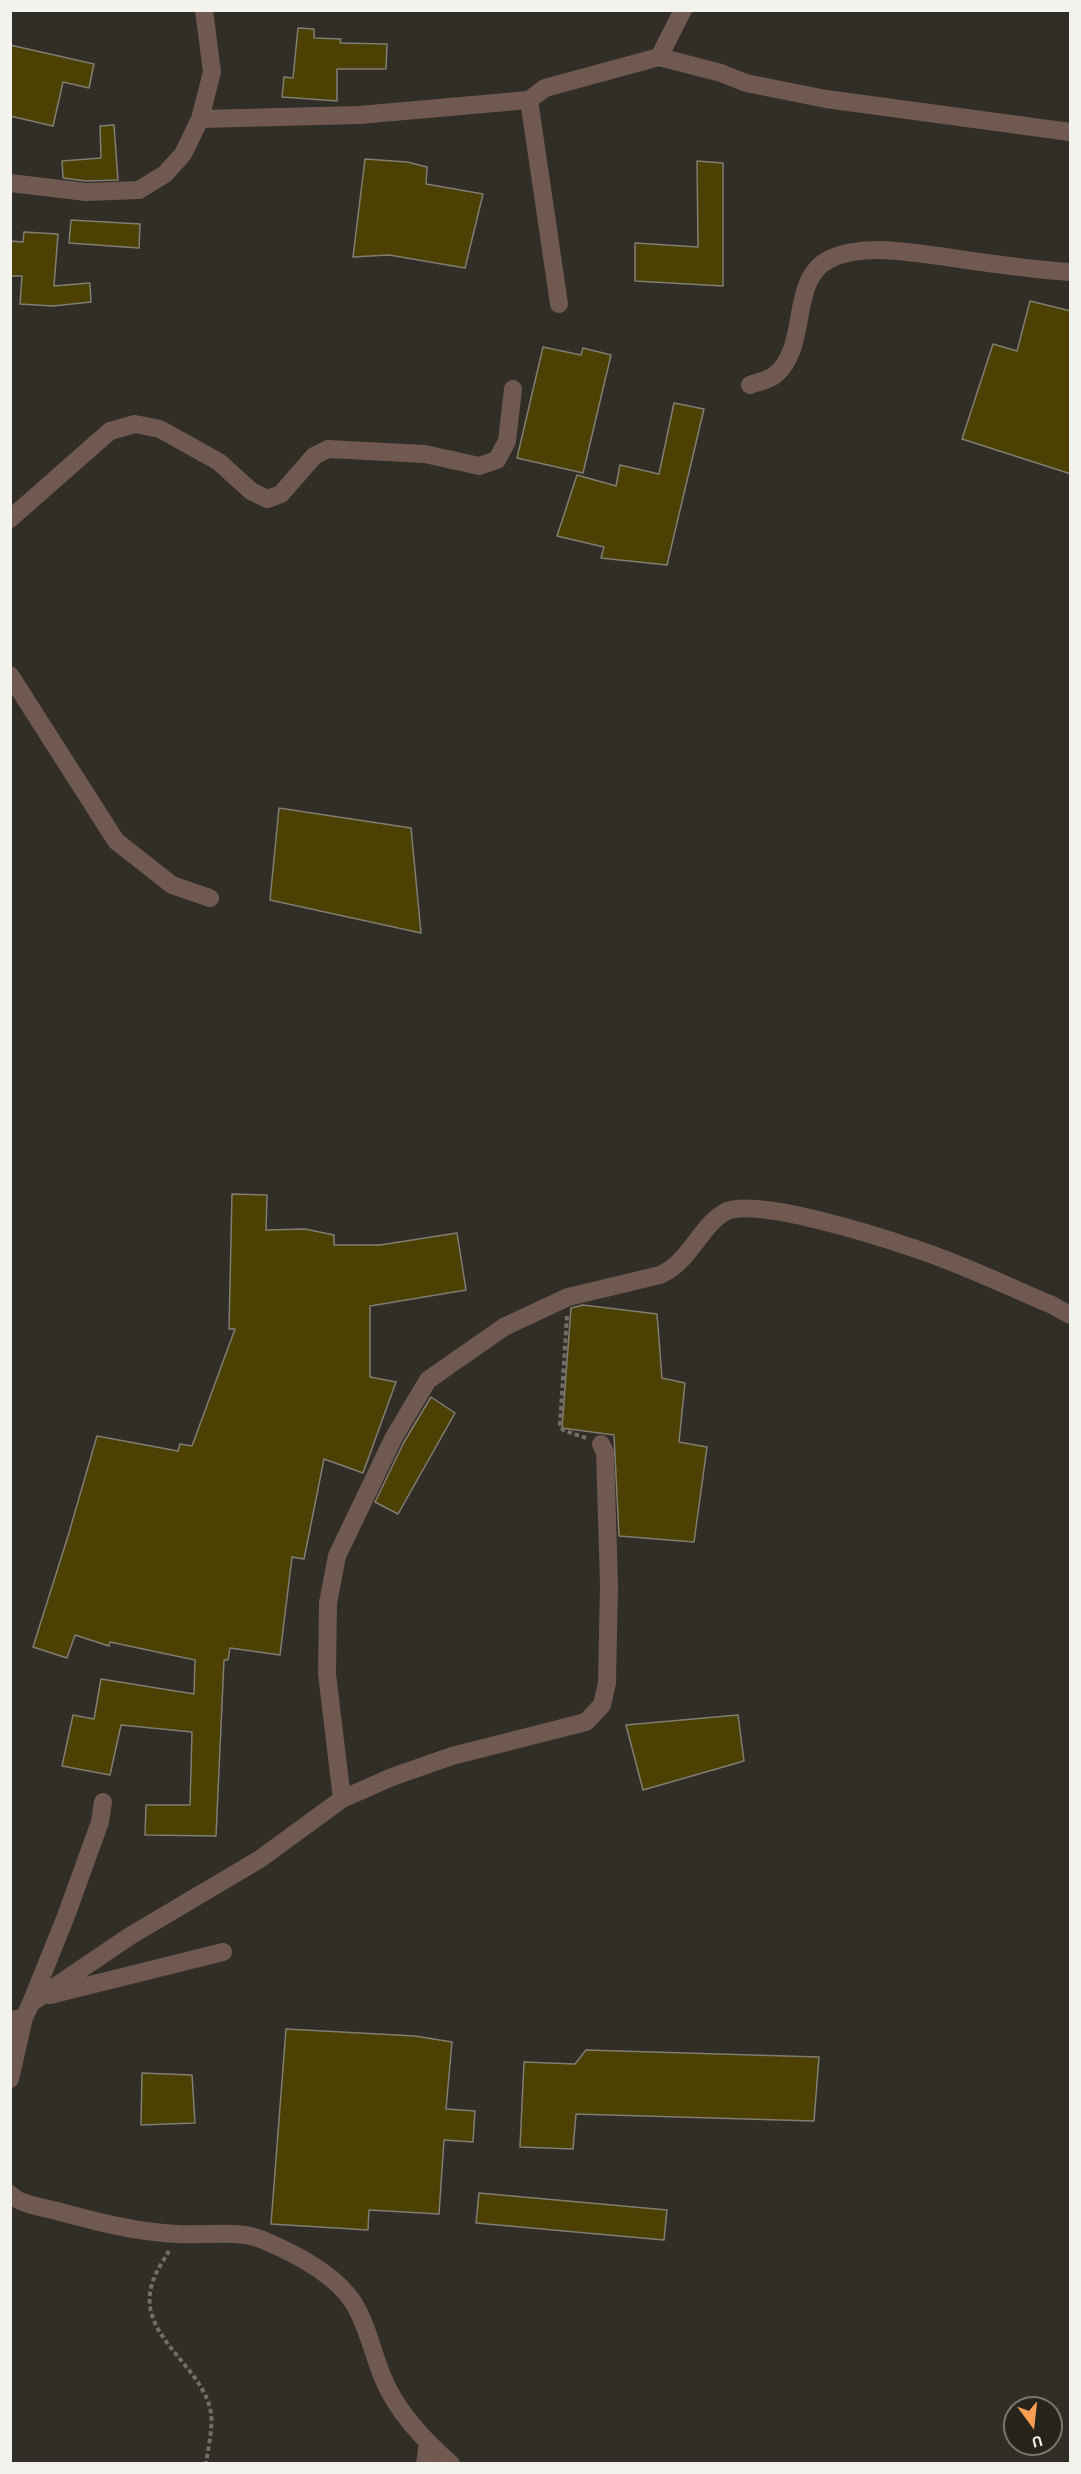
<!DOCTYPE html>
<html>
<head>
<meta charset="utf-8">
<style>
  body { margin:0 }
  #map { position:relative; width:1081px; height:2474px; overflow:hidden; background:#302e26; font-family:"Alegreya Sans",sans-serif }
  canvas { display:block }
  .frame { position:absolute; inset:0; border:12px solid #f4f2ed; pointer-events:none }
  .north { position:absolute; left:1003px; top:2396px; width:60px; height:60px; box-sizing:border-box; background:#26241c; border:2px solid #787670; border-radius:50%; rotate:165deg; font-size:16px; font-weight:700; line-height:24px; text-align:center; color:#f4f2ed }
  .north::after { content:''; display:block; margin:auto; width:21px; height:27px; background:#fb9e52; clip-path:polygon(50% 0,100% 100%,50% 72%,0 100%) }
</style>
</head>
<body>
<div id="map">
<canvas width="1081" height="2474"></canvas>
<div class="frame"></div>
<div class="north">U</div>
</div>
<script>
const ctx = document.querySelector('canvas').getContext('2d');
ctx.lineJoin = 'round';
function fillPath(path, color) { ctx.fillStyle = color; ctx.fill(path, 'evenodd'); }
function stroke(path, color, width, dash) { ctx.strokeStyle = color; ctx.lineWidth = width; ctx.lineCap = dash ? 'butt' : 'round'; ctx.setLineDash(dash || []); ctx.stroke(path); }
const building = new Path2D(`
  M298,28L314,29V38L341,39L340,43L387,44L386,69H337V101L282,97L284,77L293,78Z
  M10,45L94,64L89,88L63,82L53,126L10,116Z
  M114,125L118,180L86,181L63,178L62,161L101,158L100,126Z
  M365,159L407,162L427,167L426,184L483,194L465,268L389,255L353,257Z
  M697,161L723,163V286L635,281V243L698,247Z
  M71,220L140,224L139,248L69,243Z
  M24,232L58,234L54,286L90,283L91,302L53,306L20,304L22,276H10V241L23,242Z
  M1030,301L1071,311V474L962,439L993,344L1017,351Z
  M543,347L581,355L583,348L611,355L583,473L517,458Z
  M674,403L704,409L667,565L601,558L604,547L557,536L577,475L616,486L620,465L659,474Z
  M279,808L411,828L421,933L270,900Z
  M232,1194L267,1195L266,1230L305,1229L334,1235V1245H380L457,1233L466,1290L370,1306V1377L396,1382L363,1473L324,1459L304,1559L292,1557L280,1655L230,1648L228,1660H224L216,1836L145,1835L146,1805H190L192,1732L121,1725L110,1775L62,1766L73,1715L94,1719L101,1679L194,1694L195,1660L110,1642L109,1646L75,1635L67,1658L33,1647L68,1536L97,1436L178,1451L180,1444L192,1446L235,1329H229Z
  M583,1305L657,1314L662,1378L685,1383L679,1442L707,1447L694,1542L619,1536L614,1435L562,1428L571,1308Z
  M431,1397L455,1413L398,1514L375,1502L404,1442Z
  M738,1715L744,1761L643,1790L626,1725Z
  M286,2029L415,2036L452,2042L446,2109L475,2111L473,2142L444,2140L439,2214L369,2210L368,2230L271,2224Z
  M586,2050L819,2057L814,2121L576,2114L573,2149L520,2147L524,2062L575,2064Z
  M142,2073L192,2075L195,2123L141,2125Z
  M479,2193L667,2210L664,2240L476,2223Z`);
fillPath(building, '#4c4002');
stroke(building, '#807e74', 1.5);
stroke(new Path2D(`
  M567,1316L560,1425L563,1430L586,1438
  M169,2251C163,2261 155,2273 152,2284C136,2336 204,2366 211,2413C213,2429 208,2448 206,2464`), '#706e67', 4, [4.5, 3]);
stroke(new Path2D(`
  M659,57L683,10
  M529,100L559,304
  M200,119L359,115L529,100L545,88L659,57L721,73L746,83L826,99L1070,132
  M10,183L86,192L139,190L165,174L183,154L200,119L212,72L204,10
  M750,385C758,382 769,380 775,375C810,347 788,279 830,259C868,241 926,255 966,260C1001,265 1035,270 1070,272
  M10,519L110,431L135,424L160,429L219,462L251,491L267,499L281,494L314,456L328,449L425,454L479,466L497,460L507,441L513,389
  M10,675L116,841L172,885L210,898
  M342,1799L327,1674L328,1603L337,1556L394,1437L428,1380L504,1327L568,1297L660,1275C690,1262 700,1226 725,1212C754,1196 881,1237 916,1249C962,1264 1007,1286 1052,1305L1070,1315
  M50,1995L223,1952
  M31,2003L66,1916L100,1822L103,1802
  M10,2020L24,2018L31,2003L130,1936L260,1859L342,1799L392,1777L452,1756L586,1722L602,1705L607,1683L609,1585L605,1452L601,1444
  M10,2079L24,2018
  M10,2194C21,2205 42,2207 57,2211C97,2222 136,2232 177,2234C205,2236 237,2229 263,2240C294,2253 334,2273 353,2302C367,2324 373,2354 383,2378C397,2412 424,2440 451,2464
  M425,2464L428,2443`), '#705950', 18);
</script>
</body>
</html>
